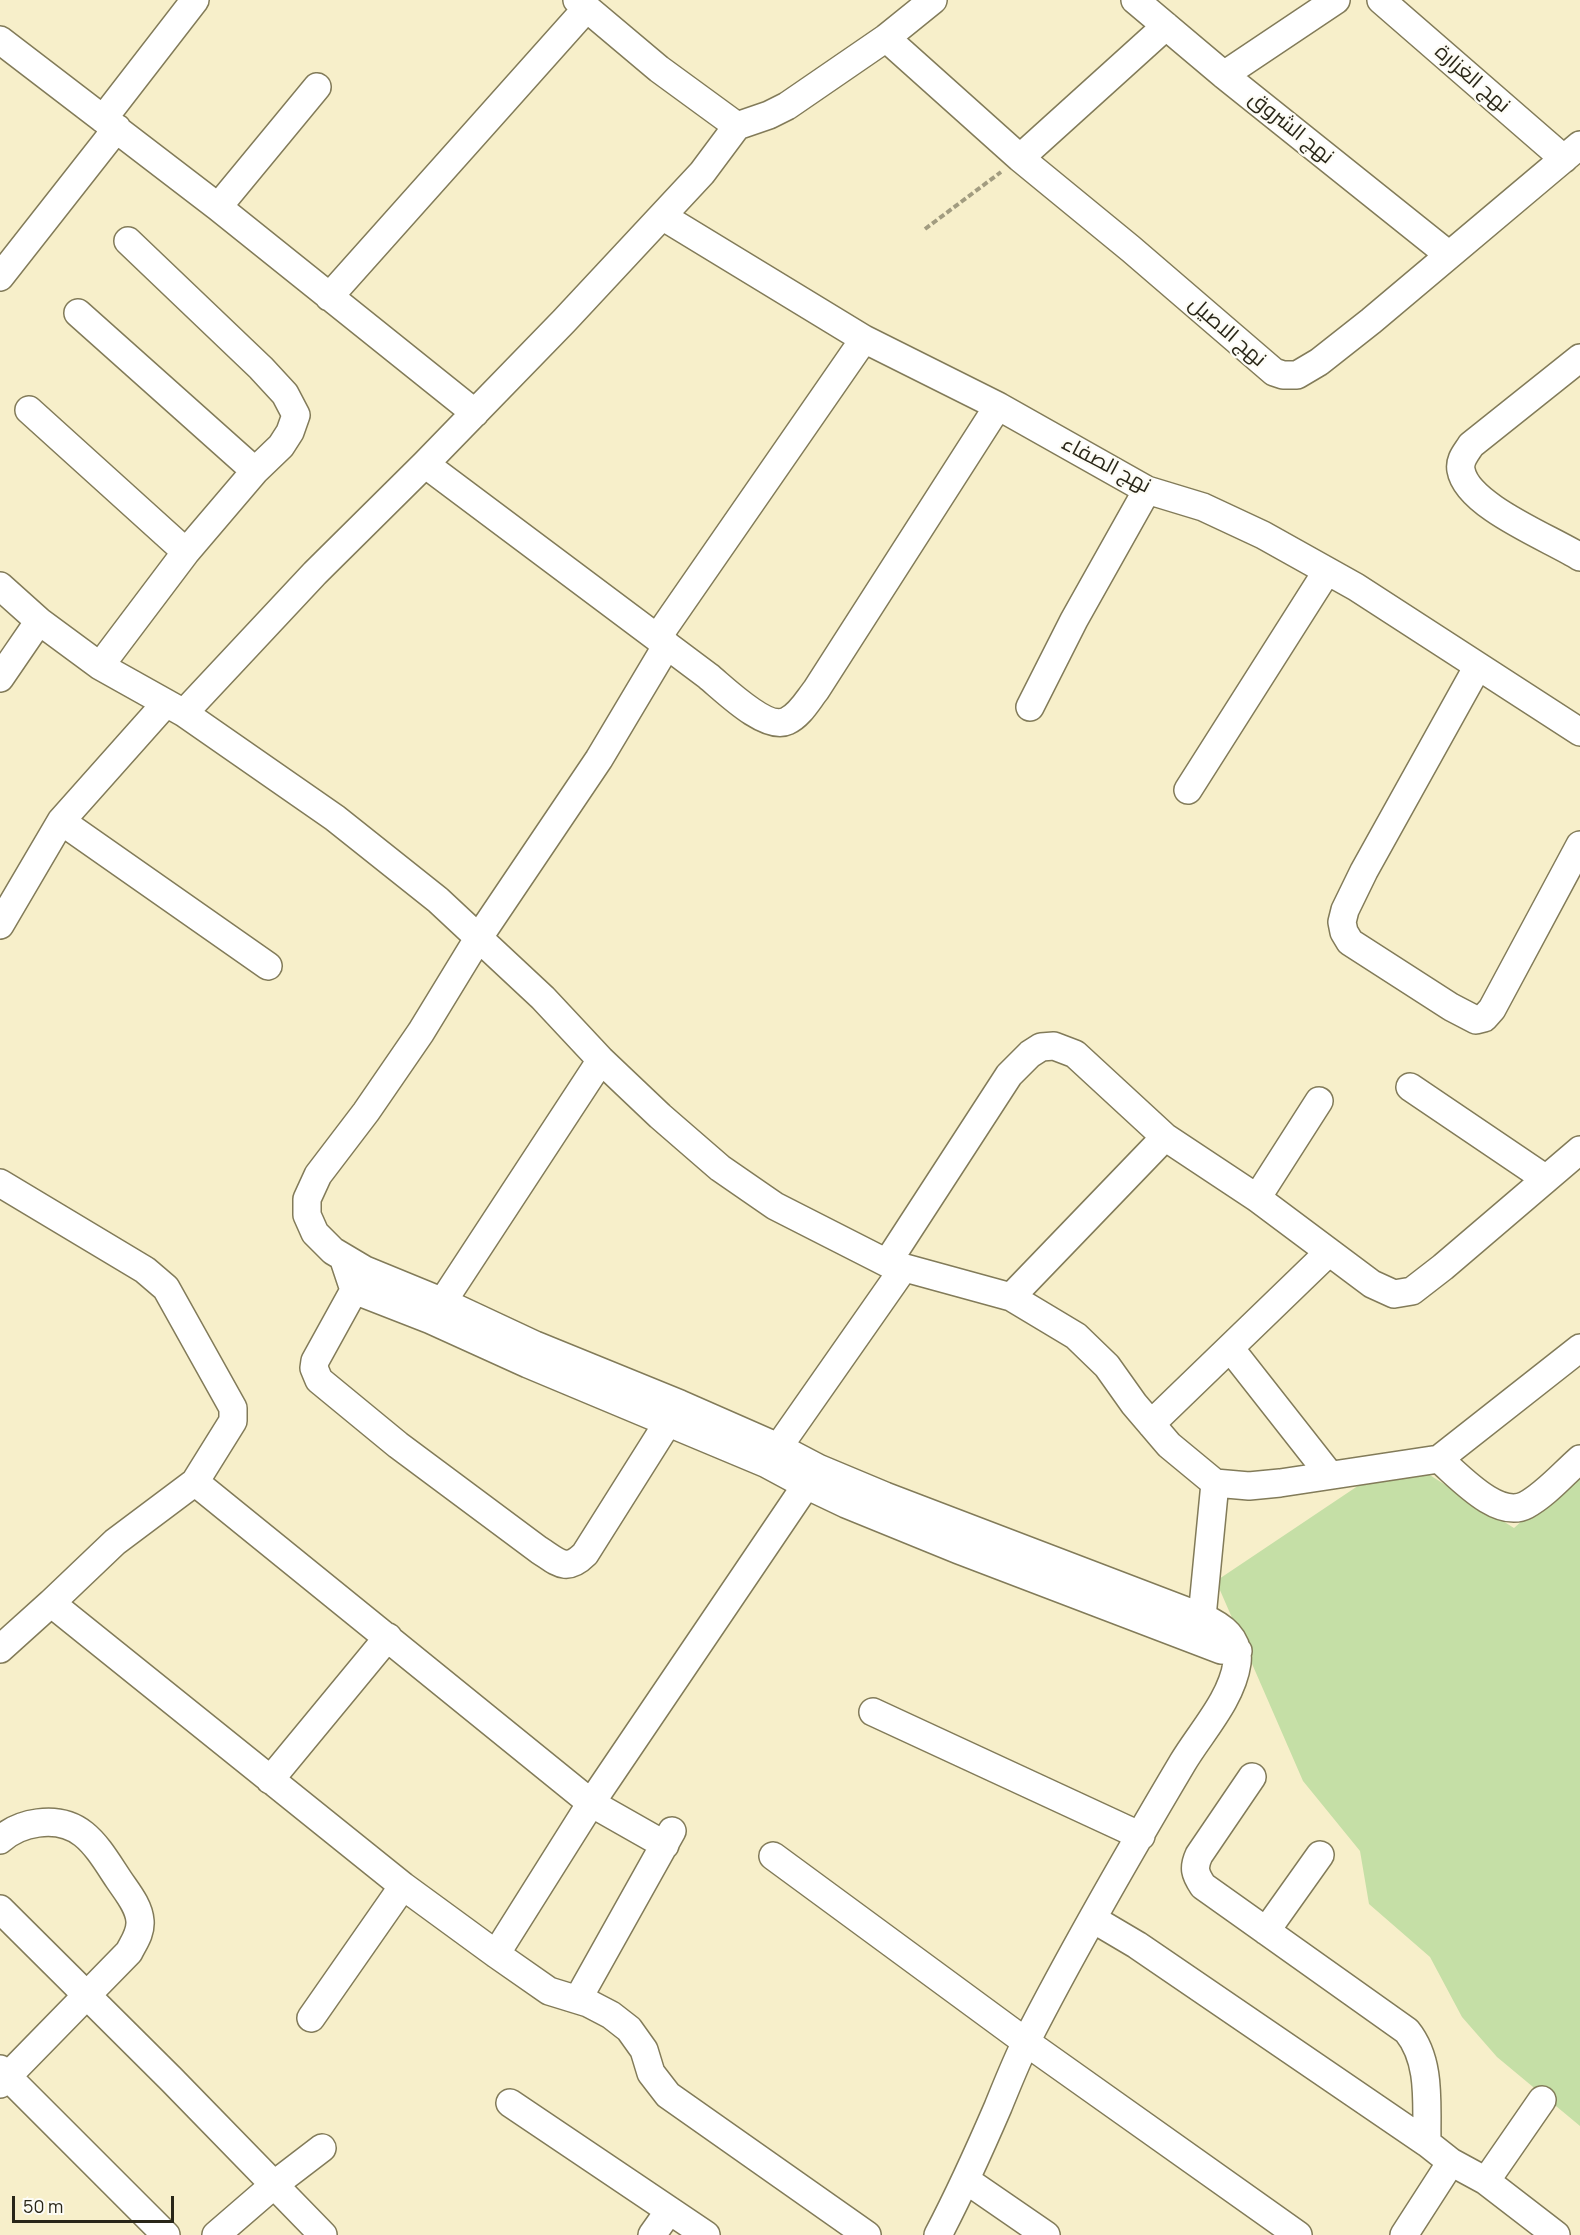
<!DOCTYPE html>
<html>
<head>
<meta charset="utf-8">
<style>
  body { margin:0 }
  #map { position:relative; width:1580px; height:2235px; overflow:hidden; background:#f7efca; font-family:Manrope,sans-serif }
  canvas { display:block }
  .scale { position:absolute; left:12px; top:2196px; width:162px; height:27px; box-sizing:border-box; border:3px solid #292618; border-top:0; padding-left:8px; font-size:18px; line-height:21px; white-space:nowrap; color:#292618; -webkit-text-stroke:4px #fdfcf5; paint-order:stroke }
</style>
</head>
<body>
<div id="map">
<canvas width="1580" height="2235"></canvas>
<div class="scale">50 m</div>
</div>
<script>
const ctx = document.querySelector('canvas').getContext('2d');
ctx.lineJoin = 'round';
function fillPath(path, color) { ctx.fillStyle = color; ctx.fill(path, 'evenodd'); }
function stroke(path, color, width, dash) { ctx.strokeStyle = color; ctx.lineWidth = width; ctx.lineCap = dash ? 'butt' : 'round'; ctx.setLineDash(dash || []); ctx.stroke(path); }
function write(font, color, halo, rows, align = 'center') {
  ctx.font = font + ' Manrope,Cairo,sans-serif'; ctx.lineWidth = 4.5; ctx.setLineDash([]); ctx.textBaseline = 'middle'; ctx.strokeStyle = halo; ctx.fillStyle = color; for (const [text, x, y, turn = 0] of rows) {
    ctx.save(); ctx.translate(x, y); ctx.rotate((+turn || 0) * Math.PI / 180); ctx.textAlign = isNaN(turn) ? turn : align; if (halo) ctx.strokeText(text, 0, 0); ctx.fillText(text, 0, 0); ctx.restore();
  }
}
fillPath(new Path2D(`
  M1401,1457L1514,1528L1580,1470V2126L1497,2057L1462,2017L1430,1957L1369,1904L1360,1851L1303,1781L1216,1581Z`), '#c5dfa6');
const minor = new Path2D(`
  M577,0L659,69L737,126
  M1135,0L1224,75L1449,255
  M1381,0L1564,159
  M886,38L1020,158L1131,249L1274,372L1283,375H1297L1319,362L1371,321L1580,145
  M0,40L218,207L475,413
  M1224,75L1336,0
  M103,119L195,0
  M1020,158L1166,26
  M218,207L317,87
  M662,216L864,339L998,406L1147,490L1203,507L1263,535L1356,587L1580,732
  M0,277L117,128
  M329,297L586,9
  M78,313L255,471
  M1580,358L1471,445C1466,453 1459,460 1461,470C1467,506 1550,538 1580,557
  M29,410L186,552
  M425,464L708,676C724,689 766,731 787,721C800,715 808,700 816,690L998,406
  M0,586L39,621L100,666L184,713L335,818L438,900L543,998L601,1060L660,1116L720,1168L775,1206L887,1263L1011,1297L1076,1336L1107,1366L1134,1404L1169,1445L1215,1483L1249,1486L1280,1483L1439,1459C1459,1476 1498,1520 1526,1505C1546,1494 1563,1474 1580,1459
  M657,638L864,339
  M667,645L599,759L479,937L421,1032L366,1112L318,1175L307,1199V1215L315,1233L333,1251L365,1270L443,1302L535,1345L680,1404L778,1447L818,1468L885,1496L1202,1617C1222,1626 1240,1638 1237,1663C1232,1699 1201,1732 1183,1762C1129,1853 1075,1946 1027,2040C1016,2062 1007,2085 998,2107C979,2151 960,2193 938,2235
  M100,666L186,552L255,471L281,446L290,432L296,415L285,394L261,368L128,241
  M1478,666L1364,871L1345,910L1342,922L1344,932L1350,942L1451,1007L1476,1020L1484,1018L1492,1009L1580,845
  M0,678L39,621
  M1030,707L1074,620L1147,490
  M184,713L315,573L425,464L564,321L702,173L737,126L769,115L787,106L886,38L933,0
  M1188,790L1327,571
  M61,821L268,966
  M0,925L61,821L166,703
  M1410,1087L1546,1179
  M0,1183L145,1270L166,1288L233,1408V1421L195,1482
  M1257,1198L1319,1101
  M343,1257L354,1290L431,1320L528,1364L767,1464L806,1485L846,1504L959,1550L1221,1650L1238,1651
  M887,1263L1009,1075L1030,1054L1041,1047L1054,1046L1075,1054L1165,1137L1257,1198L1372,1284L1394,1294L1412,1291L1443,1267L1580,1150
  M363,1274L315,1361L314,1368L319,1380L398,1445L539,1550C558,1562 566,1573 585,1554L677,1408
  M1011,1297L1165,1137
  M434,1315L601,1060
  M1230,1348L1329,1474
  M1151,1424L1329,1252
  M1439,1459L1580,1348
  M768,1462L903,1269
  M51,1603L115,1542L195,1482L591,1803L665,1845
  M1202,1617L1215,1483
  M0,1649L51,1603L403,1886L496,1954L549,1991L588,2003L611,2015L629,2029L644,2050L651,2073L668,2095L867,2235
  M873,1712L1141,1836
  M1252,1777L1199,1855C1193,1868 1195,1874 1203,1886L1407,2031C1432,2062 1426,2105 1427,2143
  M270,1780L388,1637
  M0,1840C11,1830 23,1825 38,1823C82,1817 97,1847 119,1880C127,1892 139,1906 140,1921C141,1933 134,1942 129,1952L0,2084
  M773,1856L1026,2042L1298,2235
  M0,1909L171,2079L323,2235
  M1093,1919L1137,1945L1427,2143L1451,2162L1486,2181L1556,2235
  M1266,1931L1320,1855
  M496,1954L591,1803L815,1472
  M578,1999L672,1831
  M311,2018L403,1886
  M0,2069L166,2235
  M510,2103L706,2235
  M966,2180L1046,2235
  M1486,2181L1542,2100
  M216,2235L275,2184L322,2148
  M652,2235L669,2211
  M1404,2235L1451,2162`);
stroke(minor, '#827b59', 30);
stroke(new Path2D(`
  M925,229L1001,172`), '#a29c80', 4, [6, 3]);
stroke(minor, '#fff', 27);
write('21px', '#292618', '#fdfcf5', [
  ["نهج الغزارة",1472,79,41],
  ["نهج الشروق",1291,128,39],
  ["نهج الاصيل",1227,332,41],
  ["نهج الصفاء",1106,465,28]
]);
</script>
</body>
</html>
